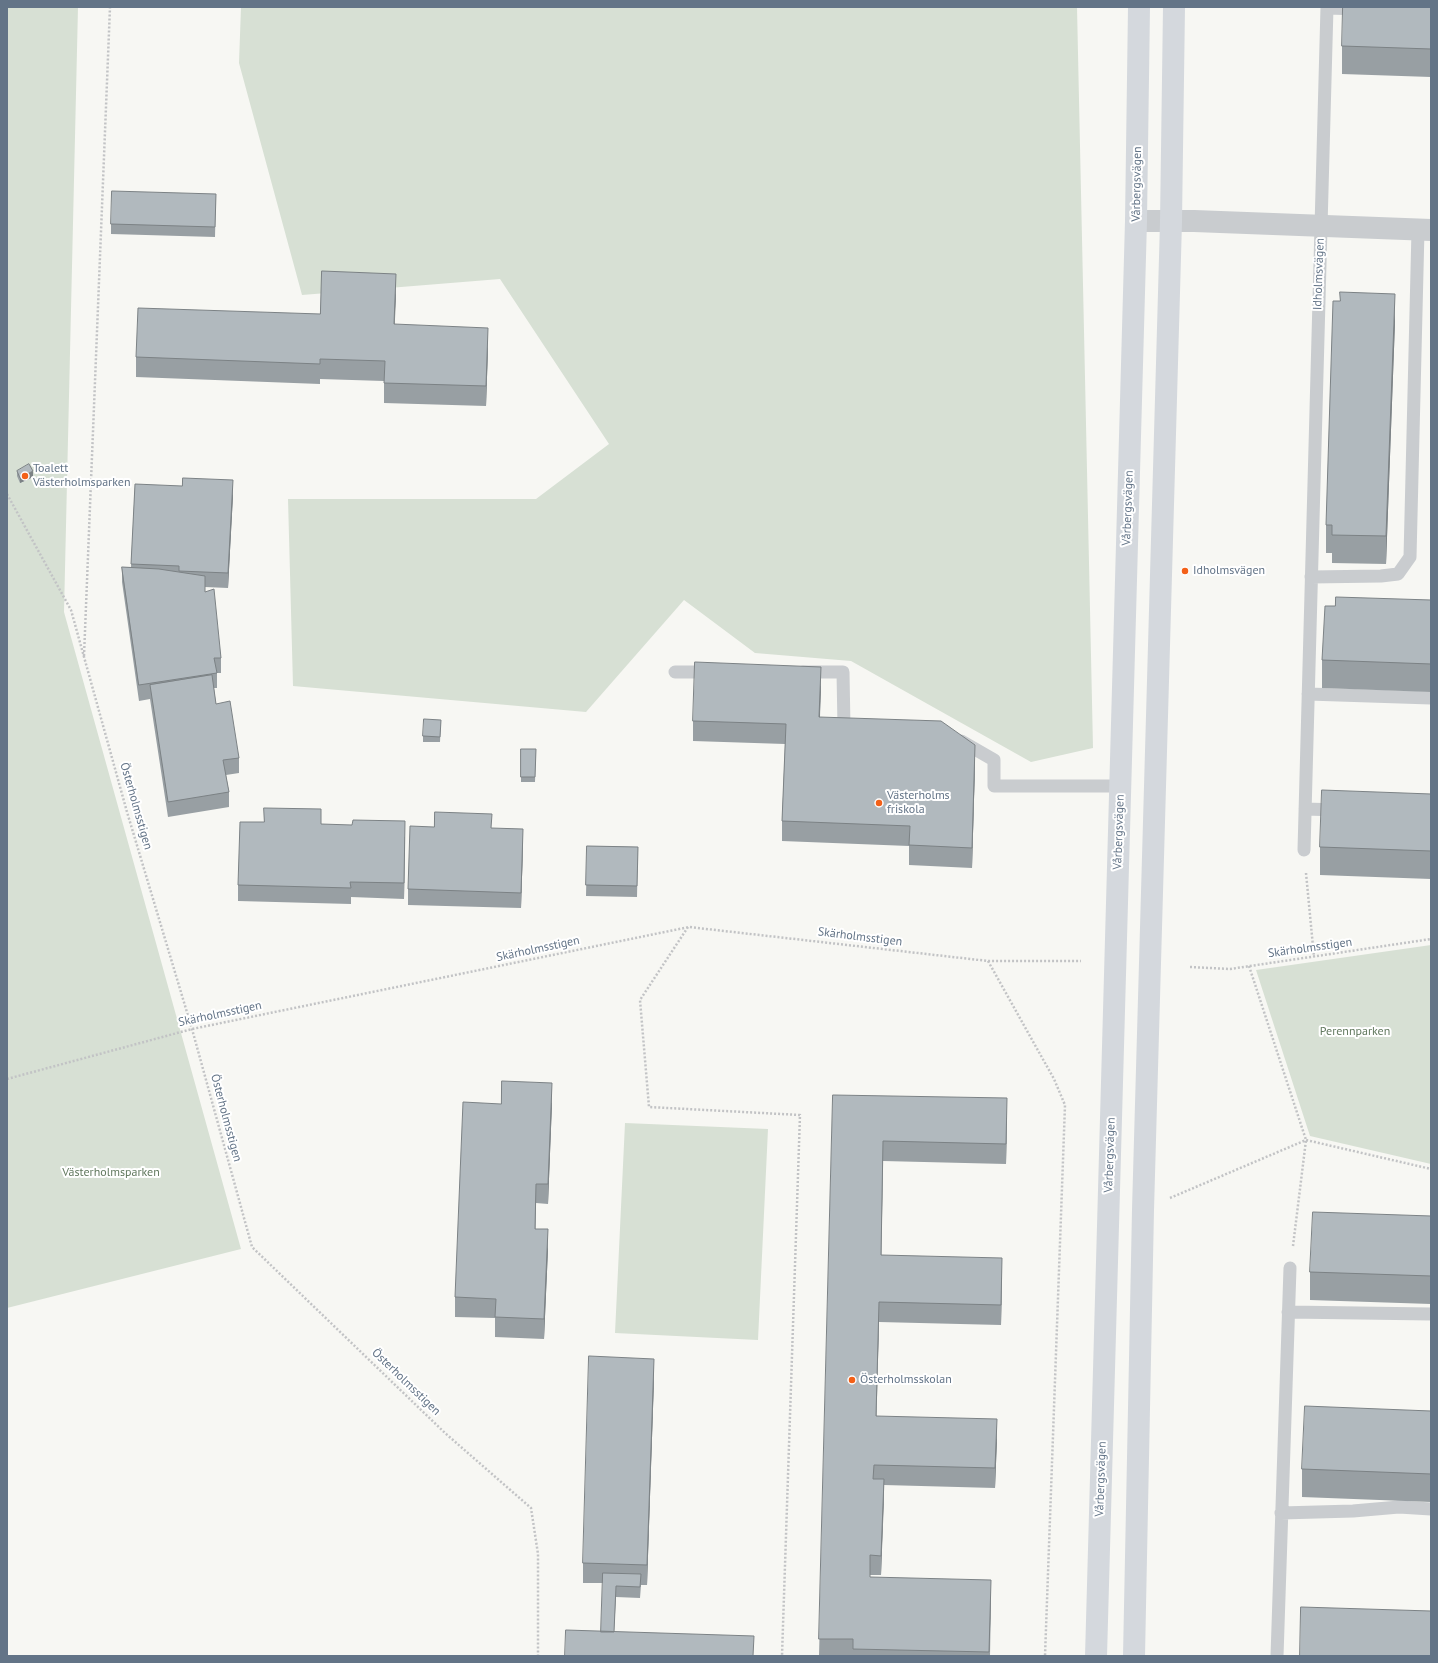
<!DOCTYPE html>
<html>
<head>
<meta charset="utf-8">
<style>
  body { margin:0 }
  #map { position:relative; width:1438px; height:1663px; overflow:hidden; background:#f7f7f3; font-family:"PT Sans",sans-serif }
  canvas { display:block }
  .frame { position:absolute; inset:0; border:8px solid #637487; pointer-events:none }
</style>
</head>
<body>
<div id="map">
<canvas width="1438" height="1663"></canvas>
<div class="frame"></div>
</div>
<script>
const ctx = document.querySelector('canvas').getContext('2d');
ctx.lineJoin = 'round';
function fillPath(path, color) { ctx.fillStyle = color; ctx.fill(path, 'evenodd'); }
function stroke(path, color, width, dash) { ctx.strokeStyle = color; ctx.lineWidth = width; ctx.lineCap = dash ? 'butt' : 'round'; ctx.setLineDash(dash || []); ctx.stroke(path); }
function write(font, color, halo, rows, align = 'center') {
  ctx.font = font + ' "PT Sans",sans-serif'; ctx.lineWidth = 4; ctx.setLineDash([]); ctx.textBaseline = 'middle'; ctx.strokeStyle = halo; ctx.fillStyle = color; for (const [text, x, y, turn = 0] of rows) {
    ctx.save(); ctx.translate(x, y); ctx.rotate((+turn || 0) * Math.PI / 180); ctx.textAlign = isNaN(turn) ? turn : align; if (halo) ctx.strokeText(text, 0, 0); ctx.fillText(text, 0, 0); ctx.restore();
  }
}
fillPath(new Path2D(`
  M7,7H78L64,612L241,1249L7,1308Z
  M241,7H1077L1093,748L1031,762L851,661L755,653L684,600L586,712L293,686L288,499H536L609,444L500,279L302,295L239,63Z
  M1431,945V1164L1310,1136L1256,970Z
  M625,1123L768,1129L758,1340L615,1333Z`), '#d7e0d4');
stroke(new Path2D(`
  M7,494L71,610L127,812L192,1029L252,1247L445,1433L531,1508L538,1554V1656
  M84,656L110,7
  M1306,873L1314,957
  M688,927L640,1000L649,1107L800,1115L782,1656
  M988,961L1054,1079L1065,1105L1045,1656
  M1249,966L1306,1140L1293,1246
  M1190,967L1230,969L1431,939
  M7,1079L192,1029L689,927L988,961H1081
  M1170,1198L1306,1140L1431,1169`), '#c2c3c5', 2.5, [2, 2]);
stroke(new Path2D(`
  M1327,8L1361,9
  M1311,577L1381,576L1398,574L1410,557L1418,230
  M675,672H711
  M803,672H843L844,727H851
  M1308,694L1431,698
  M961,741L994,760V786H1120
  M1305,809L1339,810
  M1304,850L1327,7
  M1288,1312L1431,1314
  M1281,1513L1353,1511L1399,1507L1431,1509
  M1277,1656L1290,1268`), '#c9cccf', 13);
stroke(new Path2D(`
  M1136,221H1194L1431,230`), '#c9cccf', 22);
stroke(new Path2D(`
  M1096,1656L1136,221L1139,7
  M1134,1656L1143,1210L1171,222L1174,7`), '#d4d8dd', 22);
fillPath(new Path2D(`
  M1431,7V77L1342,74V46Z
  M216,194L215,237L111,234V224Z
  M396,294L394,324L488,348L486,406L384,403V381L320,379V384L136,377V357L320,314Z
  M1395,322L1386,564L1332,563V553H1326V525Z
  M17,471L33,477L20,483L17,476Z
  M135,484L233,495L228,588L205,587V592L221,658V673H217V688H214L216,704L239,758V773L226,775L229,792V807L168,817L150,699L139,701L122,582V567H131Z
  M1431,600V692L1322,688V660L1335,606Z
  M821,686L820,717L975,765L972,868L909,865V846L782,841V821L785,744L693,741V721Z
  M441,720L440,742H423V736Z
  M521,749H536L535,782H521Z
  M1431,794V879L1320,875V847Z
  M321,824L405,837L404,899L351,897V904L238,901V885Z
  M492,828L523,845L521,908L408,905V889Z
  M587,846L638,847L637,897L586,896Z
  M833,1095L1007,1118L1006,1164L883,1161L881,1255L1002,1278L1001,1325L879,1322L876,1416L997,1439L995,1488L884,1485L881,1575H870V1577L991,1600L990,1656H819Z
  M552,1103L548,1204L536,1203L535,1229L548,1249L544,1339L495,1337V1318L455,1317V1297L501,1104Z
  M1431,1216V1304L1310,1300V1272Z
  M654,1379L647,1585H641L640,1598L616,1597L614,1632L754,1656L601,1632L603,1583H583V1563Z
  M1431,1411V1502L1302,1497V1469Z`), '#989fa3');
fillPath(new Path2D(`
  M396,274V294L394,344V324Z
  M1395,294V322L1386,564V536Z
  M488,328V348L486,406V386Z
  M33,471V477L20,483V478Z
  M233,480V495L228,588V573Z
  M821,667V686L819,737V717Z
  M975,745V765L972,868V848Z
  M405,821V837L404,899V883Z
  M523,829V845L521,908V893Z
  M552,1083V1103L548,1204V1184Z
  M1007,1098V1118L1006,1164V1144Z
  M883,1141V1161L881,1275V1255Z
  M536,1184V1203L535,1249V1229Z
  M548,1229V1249L544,1339V1319Z
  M1002,1258V1278L1001,1325V1305Z
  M879,1302V1322L876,1436V1416Z
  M654,1359V1379L647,1585V1565Z
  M997,1419V1439L995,1488V1468Z
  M884,1479V1499L881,1575V1556Z
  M991,1580V1600L989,1656Z`), '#7c8285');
const building = new Path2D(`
  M1343,7H1431V49L1342,46Z
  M112,191L216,194L215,227L111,224Z
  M322,271L396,274L394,324L488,328L486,386L384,383L385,361L320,359V364L136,357L138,308L320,314Z
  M1340,292L1395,294L1386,536L1332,535V525H1326L1333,301H1340Z
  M29,464L33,471L20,478L17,471Z
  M183,478L233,480L228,573L179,571V566L131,564L135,484L182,486Z
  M122,567L159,569L205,576V592L214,589L221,658H214L217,673L139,685Z
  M1336,597L1431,600V664L1322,660L1325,606H1335Z
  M695,662L821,667L819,717L941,721L975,745L972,848L909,845L910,826L782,821L786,724L693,721Z
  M212,675L216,704L230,701L239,758L223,760L229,792L168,802L150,685Z
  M424,719L441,720L440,737L423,736Z
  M521,749H536L535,777H521Z
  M1322,790L1431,794V851L1320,847Z
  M264,808L321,809V824L352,825L353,820L405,821L404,883L350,882L351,888L238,885L240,822H264Z
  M435,812L492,814L491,828L523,829L521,893L408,889L410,826L434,827Z
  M587,846L638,847L637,886L586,885Z
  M502,1081L552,1083L548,1184H536L535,1229H548L544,1319L495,1317L496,1299L455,1297L463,1102L501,1104Z
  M833,1095L1007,1098L1006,1144L883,1141L881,1255L1002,1258L1001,1305L879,1302L876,1416L997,1419L995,1468L874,1465L873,1479H884L881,1556L870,1555V1577L991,1580L989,1652L853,1649V1639H819Z
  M1313,1212L1431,1216V1276L1310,1272Z
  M589,1356L654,1359L647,1565L583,1563Z
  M1305,1406L1431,1411V1474L1302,1469Z
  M603,1573L641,1574L640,1587L616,1586L614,1632H601Z
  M1301,1607L1431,1611V1656H1300Z
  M566,1630L754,1636L753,1656H565Z`);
fillPath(building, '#b1b9be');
stroke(building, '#7c8285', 1);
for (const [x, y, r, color] of [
  [25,476,4,"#f36018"],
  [1185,571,4,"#f36018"],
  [879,803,4,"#f36018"],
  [852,1380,4,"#f36018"]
]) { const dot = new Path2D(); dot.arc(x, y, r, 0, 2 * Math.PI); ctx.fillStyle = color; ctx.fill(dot); stroke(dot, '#fff', 1.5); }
write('12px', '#637487', '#fff', [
  ["Vårbergsvägen",1137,184,-89],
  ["Idholmsvägen",1319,274,-88],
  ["Vårbergsvägen",1128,508,-88],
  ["Österholmsstigen",136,806,74],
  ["Vårbergsvägen",1119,832,-88],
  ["Skärholmsstigen",860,937,7],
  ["Skärholmsstigen",1310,948,-8],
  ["Skärholmsstigen",538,949,-12],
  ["Skärholmsstigen",220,1014,-12],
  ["Österholmsstigen",226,1118,75],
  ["Vårbergsvägen",1110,1155,-88],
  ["Österholmsstigen",406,1382,44],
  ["Vårbergsvägen",1101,1479,-88]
]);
write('12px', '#637487', '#fff', [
  ["Toalett",33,469],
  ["Västerholmsparken",33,483],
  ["Idholmsvägen",1193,571],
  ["Västerholms",887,796],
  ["friskola",887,810],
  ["Österholmsskolan",860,1380]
], 'left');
write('12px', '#62795f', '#fff', [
  ["Perennparken",1355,1032],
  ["Västerholmsparken",111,1173]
]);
</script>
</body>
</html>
